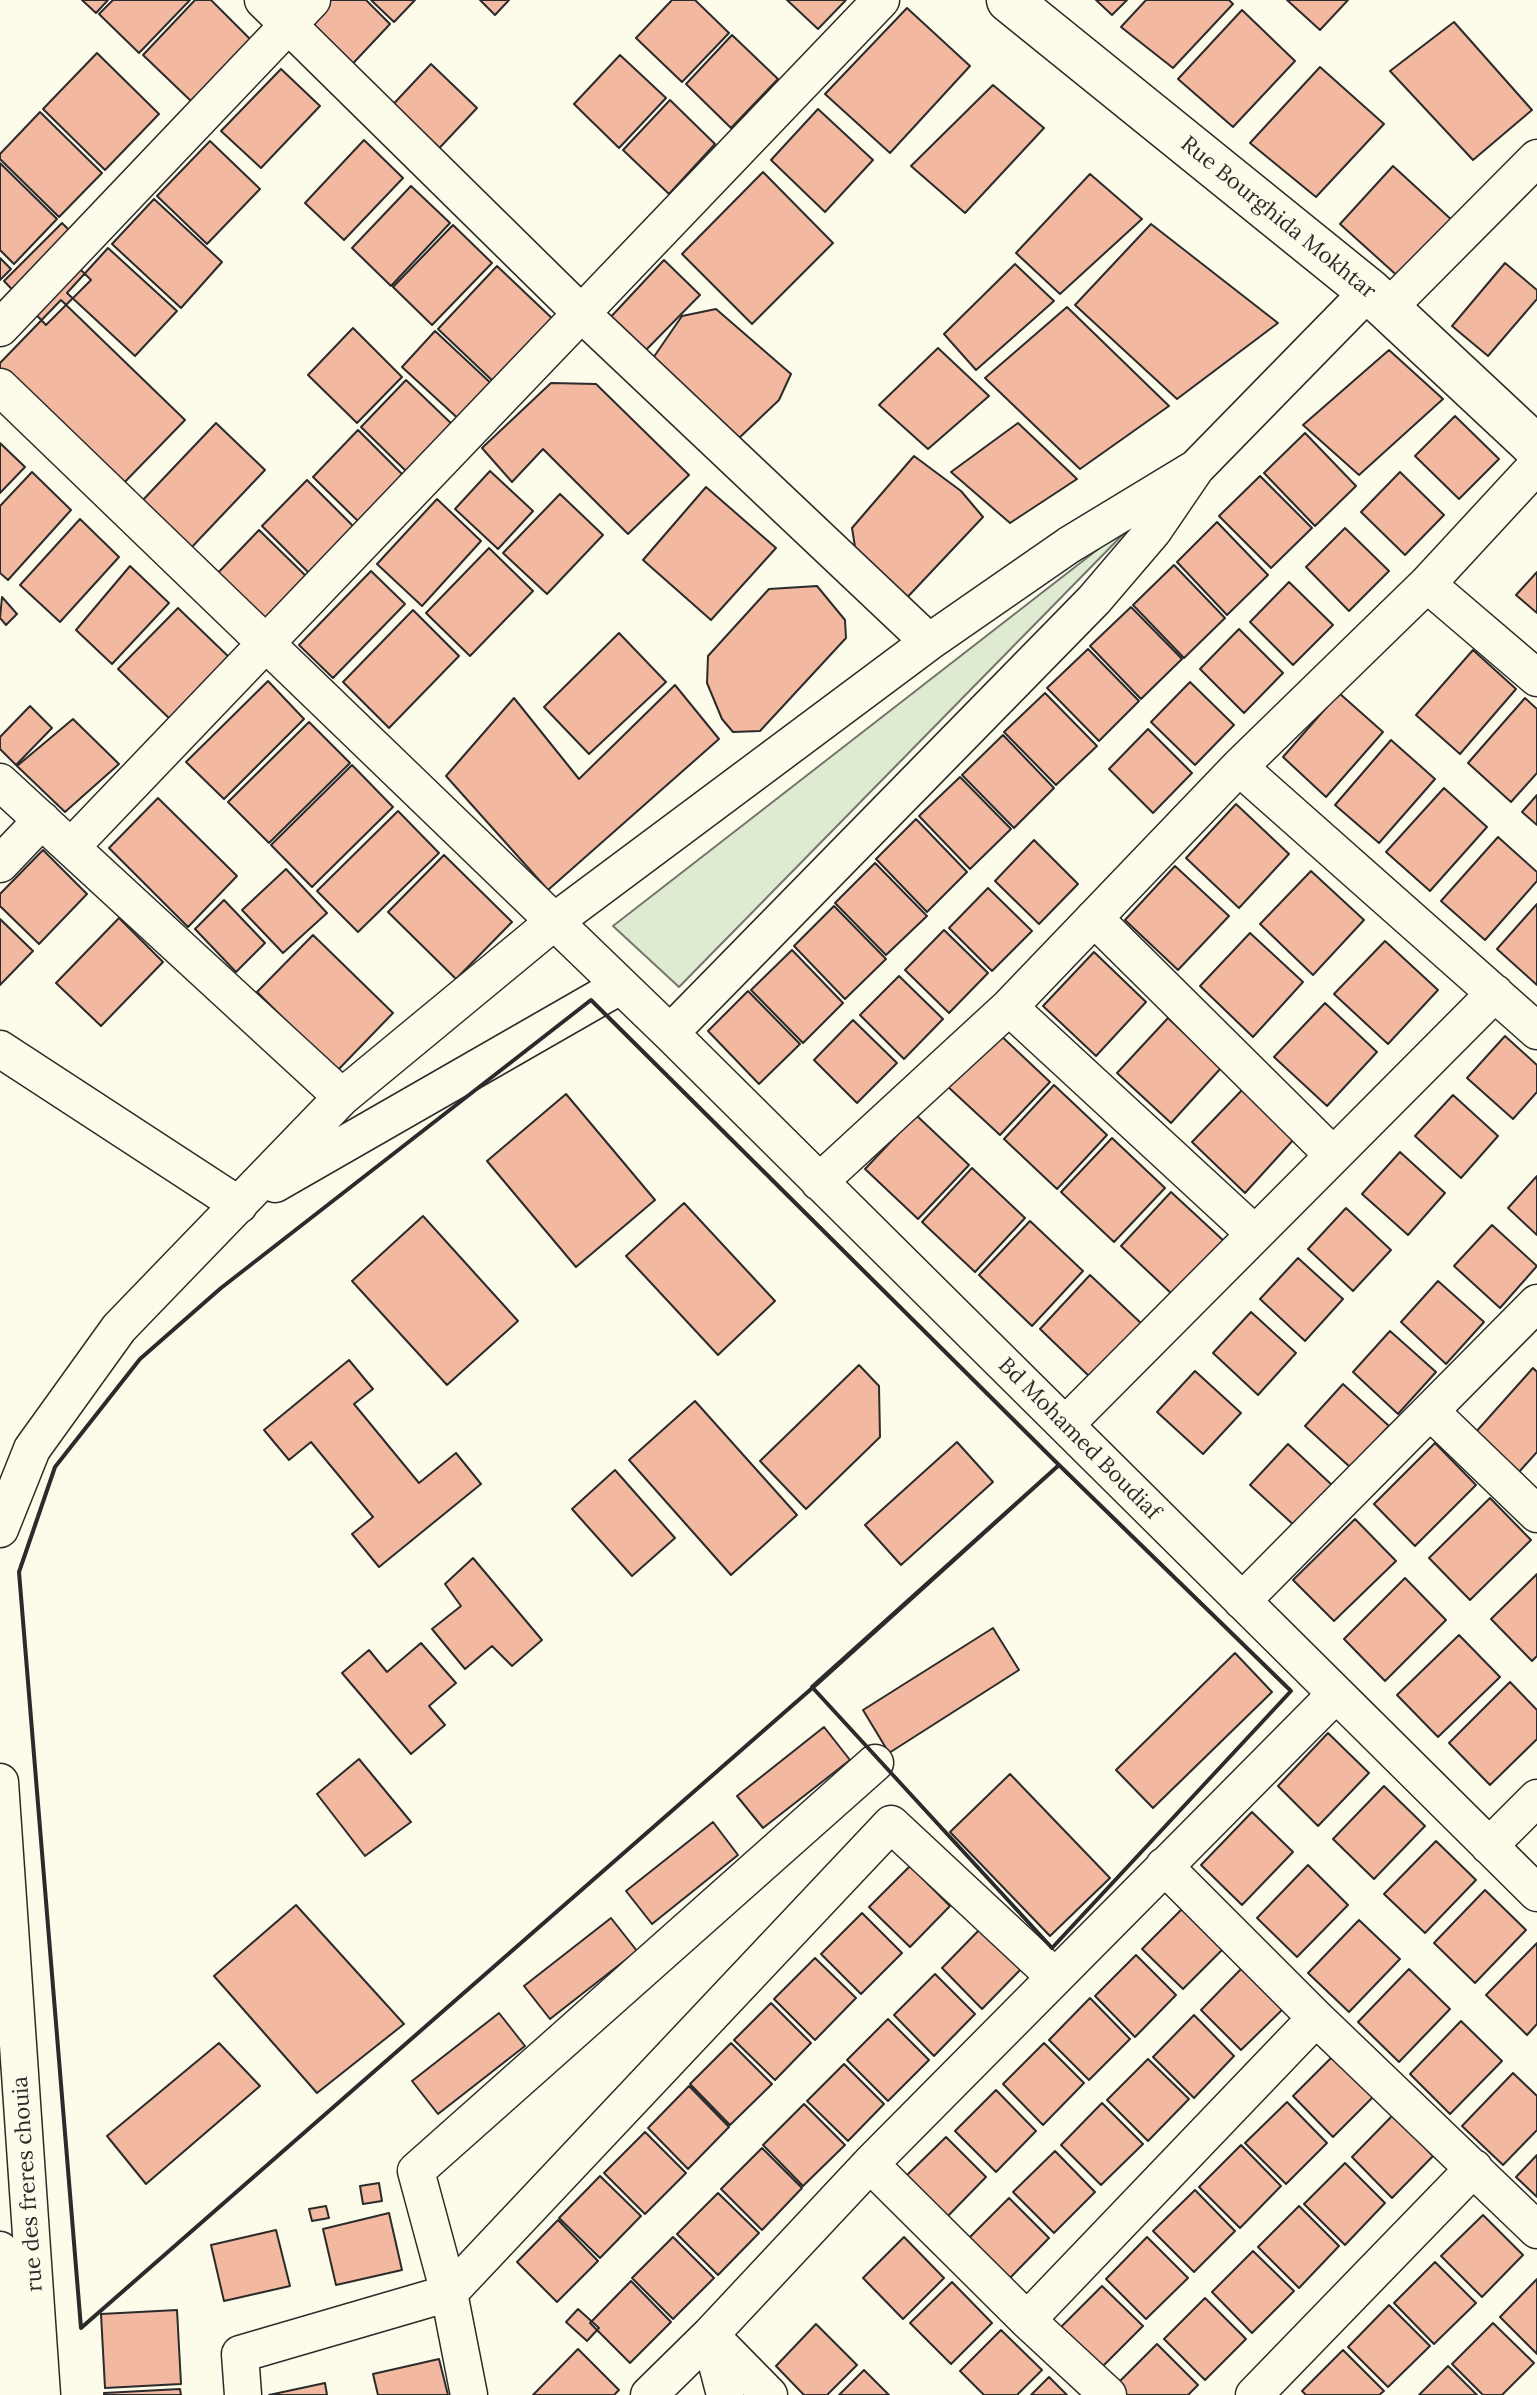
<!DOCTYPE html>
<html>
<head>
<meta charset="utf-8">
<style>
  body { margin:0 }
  canvas { display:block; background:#fdfbea }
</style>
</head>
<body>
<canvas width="1537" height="2395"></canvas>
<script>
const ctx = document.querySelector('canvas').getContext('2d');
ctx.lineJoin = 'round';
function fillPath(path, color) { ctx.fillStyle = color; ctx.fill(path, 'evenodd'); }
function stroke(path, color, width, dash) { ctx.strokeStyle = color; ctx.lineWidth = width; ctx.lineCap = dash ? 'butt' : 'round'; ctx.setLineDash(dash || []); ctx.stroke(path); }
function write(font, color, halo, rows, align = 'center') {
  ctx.font = font + ' Lora,serif'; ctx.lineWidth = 6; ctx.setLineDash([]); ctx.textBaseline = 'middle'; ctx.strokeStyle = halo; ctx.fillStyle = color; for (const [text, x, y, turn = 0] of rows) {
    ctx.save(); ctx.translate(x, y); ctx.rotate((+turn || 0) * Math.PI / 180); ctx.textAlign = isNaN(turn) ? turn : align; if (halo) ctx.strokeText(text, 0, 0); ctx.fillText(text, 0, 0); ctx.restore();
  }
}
const green = new Path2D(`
  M1142,515L679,987L613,926Z`);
fillPath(green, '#deebd1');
stroke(green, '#74746e', 2);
const building = new Path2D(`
  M82,0H108L96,13Z
  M113,0H190L139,53L99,14Z
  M195,0H211L251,40L192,102L143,55Z
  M326,0H366L390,24L344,73L298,29Z
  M371,0H415L394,22Z
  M480,0H509L495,15Z
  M672,0H695L729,33L682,82L636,38Z
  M787,0H846L818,29Z
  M1096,0H1127L1112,15Z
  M1146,0H1229L1233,4L1173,68L1121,27Z
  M1287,0H1348L1320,30Z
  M907,8L970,66L890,153L825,94Z
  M1242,10L1295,61L1233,127L1178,79Z
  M1454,22L1532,110L1473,160L1390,71Z
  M732,35L778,79L731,128L686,84Z
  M97,53L159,114L105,170L43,109Z
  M620,55L666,98L619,148L574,104Z
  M431,64L477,108L431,157L385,113Z
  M1320,67L1384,124L1316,197L1250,143Z
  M281,69L320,106L261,168L221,131Z
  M993,85L1044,128L965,213L911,166Z
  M670,100L715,144L669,194L623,150Z
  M818,109L873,160L825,212L771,160Z
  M40,112L102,173L59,217L0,159V154Z
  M364,140L403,178L344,240L305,203Z
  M210,141L260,189L207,244L157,196Z
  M0,163L57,219L14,264L0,250Z
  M1393,166L1454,222L1402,280L1340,224Z
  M763,172L833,243L752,324L682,254Z
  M1090,174L1142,219L1060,294L1016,253Z
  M411,186L450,223L391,286L352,248Z
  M154,199L222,262L181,308L112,244Z
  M62,223L89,250L75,264L91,280L46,325L4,281Z
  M1151,224L1278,323L1177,399L1075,305Z
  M453,225L492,263L432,325L393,287Z
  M108,248L177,311L135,356L67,293Z
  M0,258L11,269L0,280Z
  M664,260L700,295L642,354L607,321Z
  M1505,263L1537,290V299L1488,356L1452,326Z
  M1015,264L1054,301L976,370L944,334Z
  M497,266L556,322L497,385L438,329Z
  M61,300L185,420L118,489L0,374V363Z
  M1067,307L1169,406L1080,469L985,378Z
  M716,309L791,374L779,400L737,440L651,361L682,316Z
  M353,328L402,377L357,423L308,375Z
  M435,331L496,388L463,423L402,367Z
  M938,348L989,396L928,449L879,405Z
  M1389,350L1443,399L1359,475L1303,425Z
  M406,380L456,428L410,475L361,427Z
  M551,383L596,384L689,475L628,534L543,449L512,482L482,448Z
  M1455,416L1499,459L1459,499L1415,456Z
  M216,423L265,470L190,549L141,502Z
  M1018,423L1077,479L1010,523L951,472Z
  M358,430L407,479L362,525L313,477Z
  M1305,433L1356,486L1315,526L1264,473Z
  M0,443L25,467L0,493Z
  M914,456L961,491L983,517L901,604L856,553L852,528Z
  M490,471L533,511L498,549L455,509Z
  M32,472L71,510L8,580L0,573V506Z
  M1400,472L1444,515L1405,555L1361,512Z
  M1260,476L1312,528L1271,568L1219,516Z
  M307,480L356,529L311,575L262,526Z
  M706,487L776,548L711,620L643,560Z
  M560,494L603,535L547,594L503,553Z
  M437,499L481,541L422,606L377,564Z
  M80,519L119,557L60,622L20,585Z
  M1217,522L1268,575L1227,615L1177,562Z
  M1345,528L1389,571L1349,611L1306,567Z
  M259,530L309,579L264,625L214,577Z
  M489,548L533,591L470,656L426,613Z
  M1174,565L1225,618L1184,658L1133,605Z
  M130,566L169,603L112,664L76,630Z
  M371,571L405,604L333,678L299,645Z
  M1537,572V613L1516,595Z
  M1289,582L1333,625L1293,665L1250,622Z
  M817,586L845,620L846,638L760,731L733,732L722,719L707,683L708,656L769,589Z
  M2,597L17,614L6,625L0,618Z
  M1131,607L1182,659L1141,699L1090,646Z
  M178,608L231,659L171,720L118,669Z
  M413,610L459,656L389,728L343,682Z
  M1239,629L1283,673L1244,713L1200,669Z
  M619,633L666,682L589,754L544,707Z
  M1088,649L1139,701L1099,741L1047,688Z
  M1473,650L1516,689L1460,754L1416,715Z
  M268,681L304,719L224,799L186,762Z
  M1190,682L1234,725L1195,765L1151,722Z
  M675,685L719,739L548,890L446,776L514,698L579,779Z
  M1045,693L1097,746L1056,785L1004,732Z
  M1339,693L1383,732L1326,797L1283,757Z
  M1525,698L1537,709V773L1511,802L1468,763Z
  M30,706L52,728L16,765L0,749V737Z
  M73,719L119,764L65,812L17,766Z
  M309,722L350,763L269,843L228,802Z
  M1148,729L1192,773L1153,813L1109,769Z
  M1003,735L1054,788L1014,828L962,775Z
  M1391,740L1435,779L1379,843L1335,805Z
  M352,765L393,807L312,887L271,845Z
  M960,777L1011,829L970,869L919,816Z
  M1444,788L1487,827L1430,891L1386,852Z
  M1537,795V825L1522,812Z
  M158,798L237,876L188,927L109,848Z
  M1236,804L1289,854L1239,908L1186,858Z
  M398,811L439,853L358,932L317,891Z
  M916,819L967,872L927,912L876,859Z
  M1498,837L1537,872V881L1485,940L1441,901Z
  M1034,840L1078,884L1039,924L995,881Z
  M43,850L87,894L39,944L0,906V894Z
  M444,855L512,922L456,979L388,912Z
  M875,863L927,916L886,955L835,903Z
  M1175,866L1229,916L1178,970L1125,920Z
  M286,869L327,913L283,953L242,910Z
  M1311,871L1364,920L1313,975L1260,924Z
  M988,888L1032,931L992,971L949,928Z
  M224,900L265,943L236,972L195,929Z
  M1537,904V985L1497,949Z
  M834,906L886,959L845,999L794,946Z
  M119,918L163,962L101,1026L56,983Z
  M0,919L33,951L0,985Z
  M944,930L988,973L949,1013L905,970Z
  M1250,933L1303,982L1253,1037L1200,986Z
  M313,935L393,1013L337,1071L257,992Z
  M1385,941L1438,990L1388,1044L1334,994Z
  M792,950L843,1003L803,1043L751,990Z
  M1094,952L1146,1002L1096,1056L1043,1006Z
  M899,976L943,1019L904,1059L860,1015Z
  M748,991L800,1044L759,1084L708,1031Z
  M1325,1003L1377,1052L1327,1106L1274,1057Z
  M1168,1018L1221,1068L1171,1123L1117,1073Z
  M853,1020L897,1063L857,1103L814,1060Z
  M997,1032L1050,1082L1000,1135L947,1086Z
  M1505,1036L1537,1065V1092L1513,1119L1467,1078Z
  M1054,1085L1107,1135L1057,1189L1004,1139Z
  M1243,1089L1295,1138L1245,1193L1192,1142Z
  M566,1094L655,1200L576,1267L487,1161Z
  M1453,1095L1498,1136L1461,1178L1415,1136Z
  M916,1115L969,1165L918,1219L865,1169Z
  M1112,1138L1165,1188L1114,1242L1061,1192Z
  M1400,1152L1445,1193L1408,1235L1362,1194Z
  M972,1168L1025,1218L975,1272L922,1222Z
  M1537,1176V1235L1508,1208Z
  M1171,1192L1225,1242L1174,1296L1121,1246Z
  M684,1203L775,1301L718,1355L626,1256Z
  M1346,1208L1391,1250L1353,1291L1308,1249Z
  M423,1216L518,1321L447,1385L352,1281Z
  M1030,1221L1083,1271L1032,1326L979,1275Z
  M1492,1225L1537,1266L1500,1308L1454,1266Z
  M1298,1258L1343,1299L1305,1341L1260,1299Z
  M1090,1275L1143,1325L1092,1379L1040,1329Z
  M1438,1281L1484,1322L1446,1364L1401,1322Z
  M1251,1312L1296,1353L1258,1395L1213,1353Z
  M1390,1331L1436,1372L1398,1414L1353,1372Z
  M349,1360L373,1389L354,1404L419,1483L456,1453L481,1484L379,1567L352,1534L373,1517L311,1442L289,1460L264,1430Z
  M859,1365L879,1386L880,1437L806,1509L760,1461Z
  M1533,1368L1537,1372V1452L1519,1472L1475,1433Z
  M1195,1371L1241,1413L1203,1454L1157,1412Z
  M1343,1384L1389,1426L1351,1468L1305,1426Z
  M695,1401L797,1515L731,1575L629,1460Z
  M957,1442L993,1482L901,1565L865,1525Z
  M1435,1443L1476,1485L1415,1546L1374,1504Z
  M1288,1444L1333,1486L1296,1527L1250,1485Z
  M615,1470L675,1538L632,1576L572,1509Z
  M1490,1498L1531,1540L1470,1600L1429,1558Z
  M1355,1519L1396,1561L1334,1621L1293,1580Z
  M473,1558L542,1640L512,1666L492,1646L465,1669L432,1629L461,1606L445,1584Z
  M1537,1574V1656L1532,1661L1491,1619Z
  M1405,1578L1446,1620L1385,1681L1344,1639Z
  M993,1628L1019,1670L889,1753L863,1710Z
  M1459,1635L1500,1677L1438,1737L1397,1695Z
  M421,1643L456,1683L429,1706L445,1725L411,1754L342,1673L369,1650L387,1672Z
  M1235,1653L1272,1692L1153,1808L1116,1770Z
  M1510,1682L1537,1710V1739L1490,1785L1449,1743Z
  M824,1727L850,1760L763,1828L737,1796Z
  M1328,1733L1369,1773L1318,1826L1278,1786Z
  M359,1759L411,1822L365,1856L317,1794Z
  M1010,1774L1110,1878L1050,1936L950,1832Z
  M1384,1786L1425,1826L1374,1879L1333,1839Z
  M1252,1812L1293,1852L1242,1905L1201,1865Z
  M713,1822L738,1855L652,1924L626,1891Z
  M1436,1841L1476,1880L1425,1933L1384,1894Z
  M1308,1865L1348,1905L1297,1957L1257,1918Z
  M910,1866L950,1906L910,1947L869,1907Z
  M1485,1890L1526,1930L1475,1983L1434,1943Z
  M296,1905L404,2024L317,2093L214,1976Z
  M1183,1908L1224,1948L1183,1989L1142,1949Z
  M862,1913L902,1953L861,1994L821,1954Z
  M611,1918L637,1951L550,2019L524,1986Z
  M1359,1920L1400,1959L1349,2012L1308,1973Z
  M983,1926L1023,1967L982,2009L942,1968Z
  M1537,1943V2024L1527,2035L1486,1995Z
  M1136,1955L1176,1995L1135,2037L1095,1996Z
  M815,1958L856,1998L815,2040L774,1999Z
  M1242,1968L1283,2009L1241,2050L1201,2010Z
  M1409,1969L1450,2009L1399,2062L1358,2022Z
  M935,1974L975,2014L934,2056L894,2015Z
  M1090,1998L1130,2039L1089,2080L1049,2040Z
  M771,2003L811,2043L775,2080L734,2040Z
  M499,2013L525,2046L438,2114L412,2081Z
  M1194,2015L1234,2056L1194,2098L1153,2057Z
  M888,2019L929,2060L888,2101L847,2060Z
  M1461,2021L1502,2061L1450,2114L1410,2074Z
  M219,2043L260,2086L146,2184L107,2136Z
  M731,2043L772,2084L730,2125L690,2084Z
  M1044,2043L1084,2083L1043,2125L1003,2084Z
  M1334,2055L1375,2095L1333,2137L1293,2096Z
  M1148,2059L1189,2099L1148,2141L1107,2100Z
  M844,2064L884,2104L848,2141L807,2101Z
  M1513,2073L1537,2096V2130L1503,2165L1462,2126Z
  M689,2086L729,2127L688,2169L648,2128Z
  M996,2090L1036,2131L996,2172L955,2131Z
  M1287,2102L1327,2143L1286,2184L1245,2143Z
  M1102,2103L1143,2144L1101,2185L1061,2145Z
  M804,2104L845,2145L803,2186L763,2145Z
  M1393,2115L1433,2156L1392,2198L1352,2157Z
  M645,2132L686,2173L645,2214L604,2173Z
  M946,2137L986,2177L945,2219L904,2178Z
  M1241,2145L1281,2186L1240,2228L1199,2187Z
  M762,2148L802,2188L762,2230L721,2189Z
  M1055,2151L1095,2192L1054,2233L1013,2192Z
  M1537,2155V2197L1516,2177Z
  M1345,2163L1385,2203L1345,2245L1304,2204Z
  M600,2176L641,2216L600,2258L559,2218Z
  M379,2183L382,2201L363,2204L360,2186Z
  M1195,2190L1235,2231L1194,2272L1153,2231Z
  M718,2193L759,2233L718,2275L677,2234Z
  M1009,2198L1049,2238L1008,2280L968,2239Z
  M326,2206L329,2218L312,2221L309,2209Z
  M1299,2206L1339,2246L1299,2288L1258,2247Z
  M389,2213L402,2270L336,2285L323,2229Z
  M1483,2215L1523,2255L1482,2297L1441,2256Z
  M558,2220L598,2261L557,2302L517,2262Z
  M276,2230L290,2286L224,2301L211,2245Z
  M673,2237L714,2278L673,2319L632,2278Z
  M904,2237L944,2278L903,2319L863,2278Z
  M1147,2237L1188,2278L1146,2319L1106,2279Z
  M1253,2251L1294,2291L1252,2333L1212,2292Z
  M1435,2262L1476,2303L1434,2344L1394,2303Z
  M1537,2279V2354L1500,2317Z
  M631,2281L671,2322L630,2363L590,2323Z
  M952,2282L992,2323L951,2364L910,2323Z
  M1102,2286L1143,2326L1102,2367L1061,2327Z
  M1205,2298L1246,2339L1205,2380L1164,2339Z
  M1389,2305L1430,2346L1388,2387L1348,2347Z
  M578,2309L599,2328L587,2341L566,2322Z
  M177,2310L181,2384L105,2388L101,2314Z
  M1493,2323L1534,2363L1502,2395H1483L1452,2364Z
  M816,2324L857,2365L827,2395H804L776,2366Z
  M1001,2330L1042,2370L1017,2395H984L960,2371Z
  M1157,2344L1198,2385L1188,2395H1126L1116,2385Z
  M578,2349L619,2390L614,2395H533Z
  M1343,2350L1384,2391L1379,2395H1306L1302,2391Z
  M439,2359L448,2395H378L373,2374Z
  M1448,2366L1477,2395H1419Z
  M864,2370L889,2395H839Z
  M1049,2377L1067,2395H1031Z
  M325,2383L327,2395H269Z
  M180,2389L181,2395H104V2393Z`);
fillPath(building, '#f2b8a0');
stroke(building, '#2b2b2b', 2);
const minor = new Path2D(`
  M263,0L581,313L929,642
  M1388,308L1537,158
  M0,328L312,0
  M0,387L670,1033L1537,1893
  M1427,584L1537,678
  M1239,767L1537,1031
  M0,782L342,1097
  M71,847L881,0
  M0,864L42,820
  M1094,918L1333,1155
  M1009,1007L1255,1234
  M670,1033L1094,600L1153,531L1196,468L1369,291
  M0,1049L239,1205
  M819,1182L1009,1007L1239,767L1427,584L1537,465
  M275,1184L620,986
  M1430,1411L1537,1514
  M1065,1425L1495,993
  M0,1529L32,1449L119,1328L342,1097L555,921L929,642L1069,545L1196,468
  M1242,1601L1537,1303
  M0,1782L42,2395
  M1489,1846L1537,1798
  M1164,1866L1316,2018L1537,2230
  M870,2164L1027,2320L1108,2395
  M0,2250L10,2395
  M1027,2320L1316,2018
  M710,2335L769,2395
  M710,2337L725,2395
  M243,2395L240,2354L449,2293L891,1824L1055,1977
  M469,2395L449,2293L416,2171L875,1763
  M649,2395L710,2335L870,2164L1336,1694
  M1254,2395L1474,2168`);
const major = new Path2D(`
  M1009,0L1369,291L1537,448`);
stroke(minor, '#2b2b2b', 39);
stroke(major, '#2b2b2b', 47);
stroke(minor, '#fdfbea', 36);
stroke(major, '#fdfbea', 44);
stroke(new Path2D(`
  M591,1000L1059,1465L818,1683L81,2328L19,1572L55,1467L140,1359L221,1288Z
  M1059,1465L1291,1691L1052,1948L812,1687Z`), '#2b2b2b', 4);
write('22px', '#2b2b2b', '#fdfbea', [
  ["Rue Bourghida Mokhtar",1278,218,39],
  ["Bd Mohamed Boudiaf",1079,1439,45],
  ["rue des freres chouia",28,2184,-94]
]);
</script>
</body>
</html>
